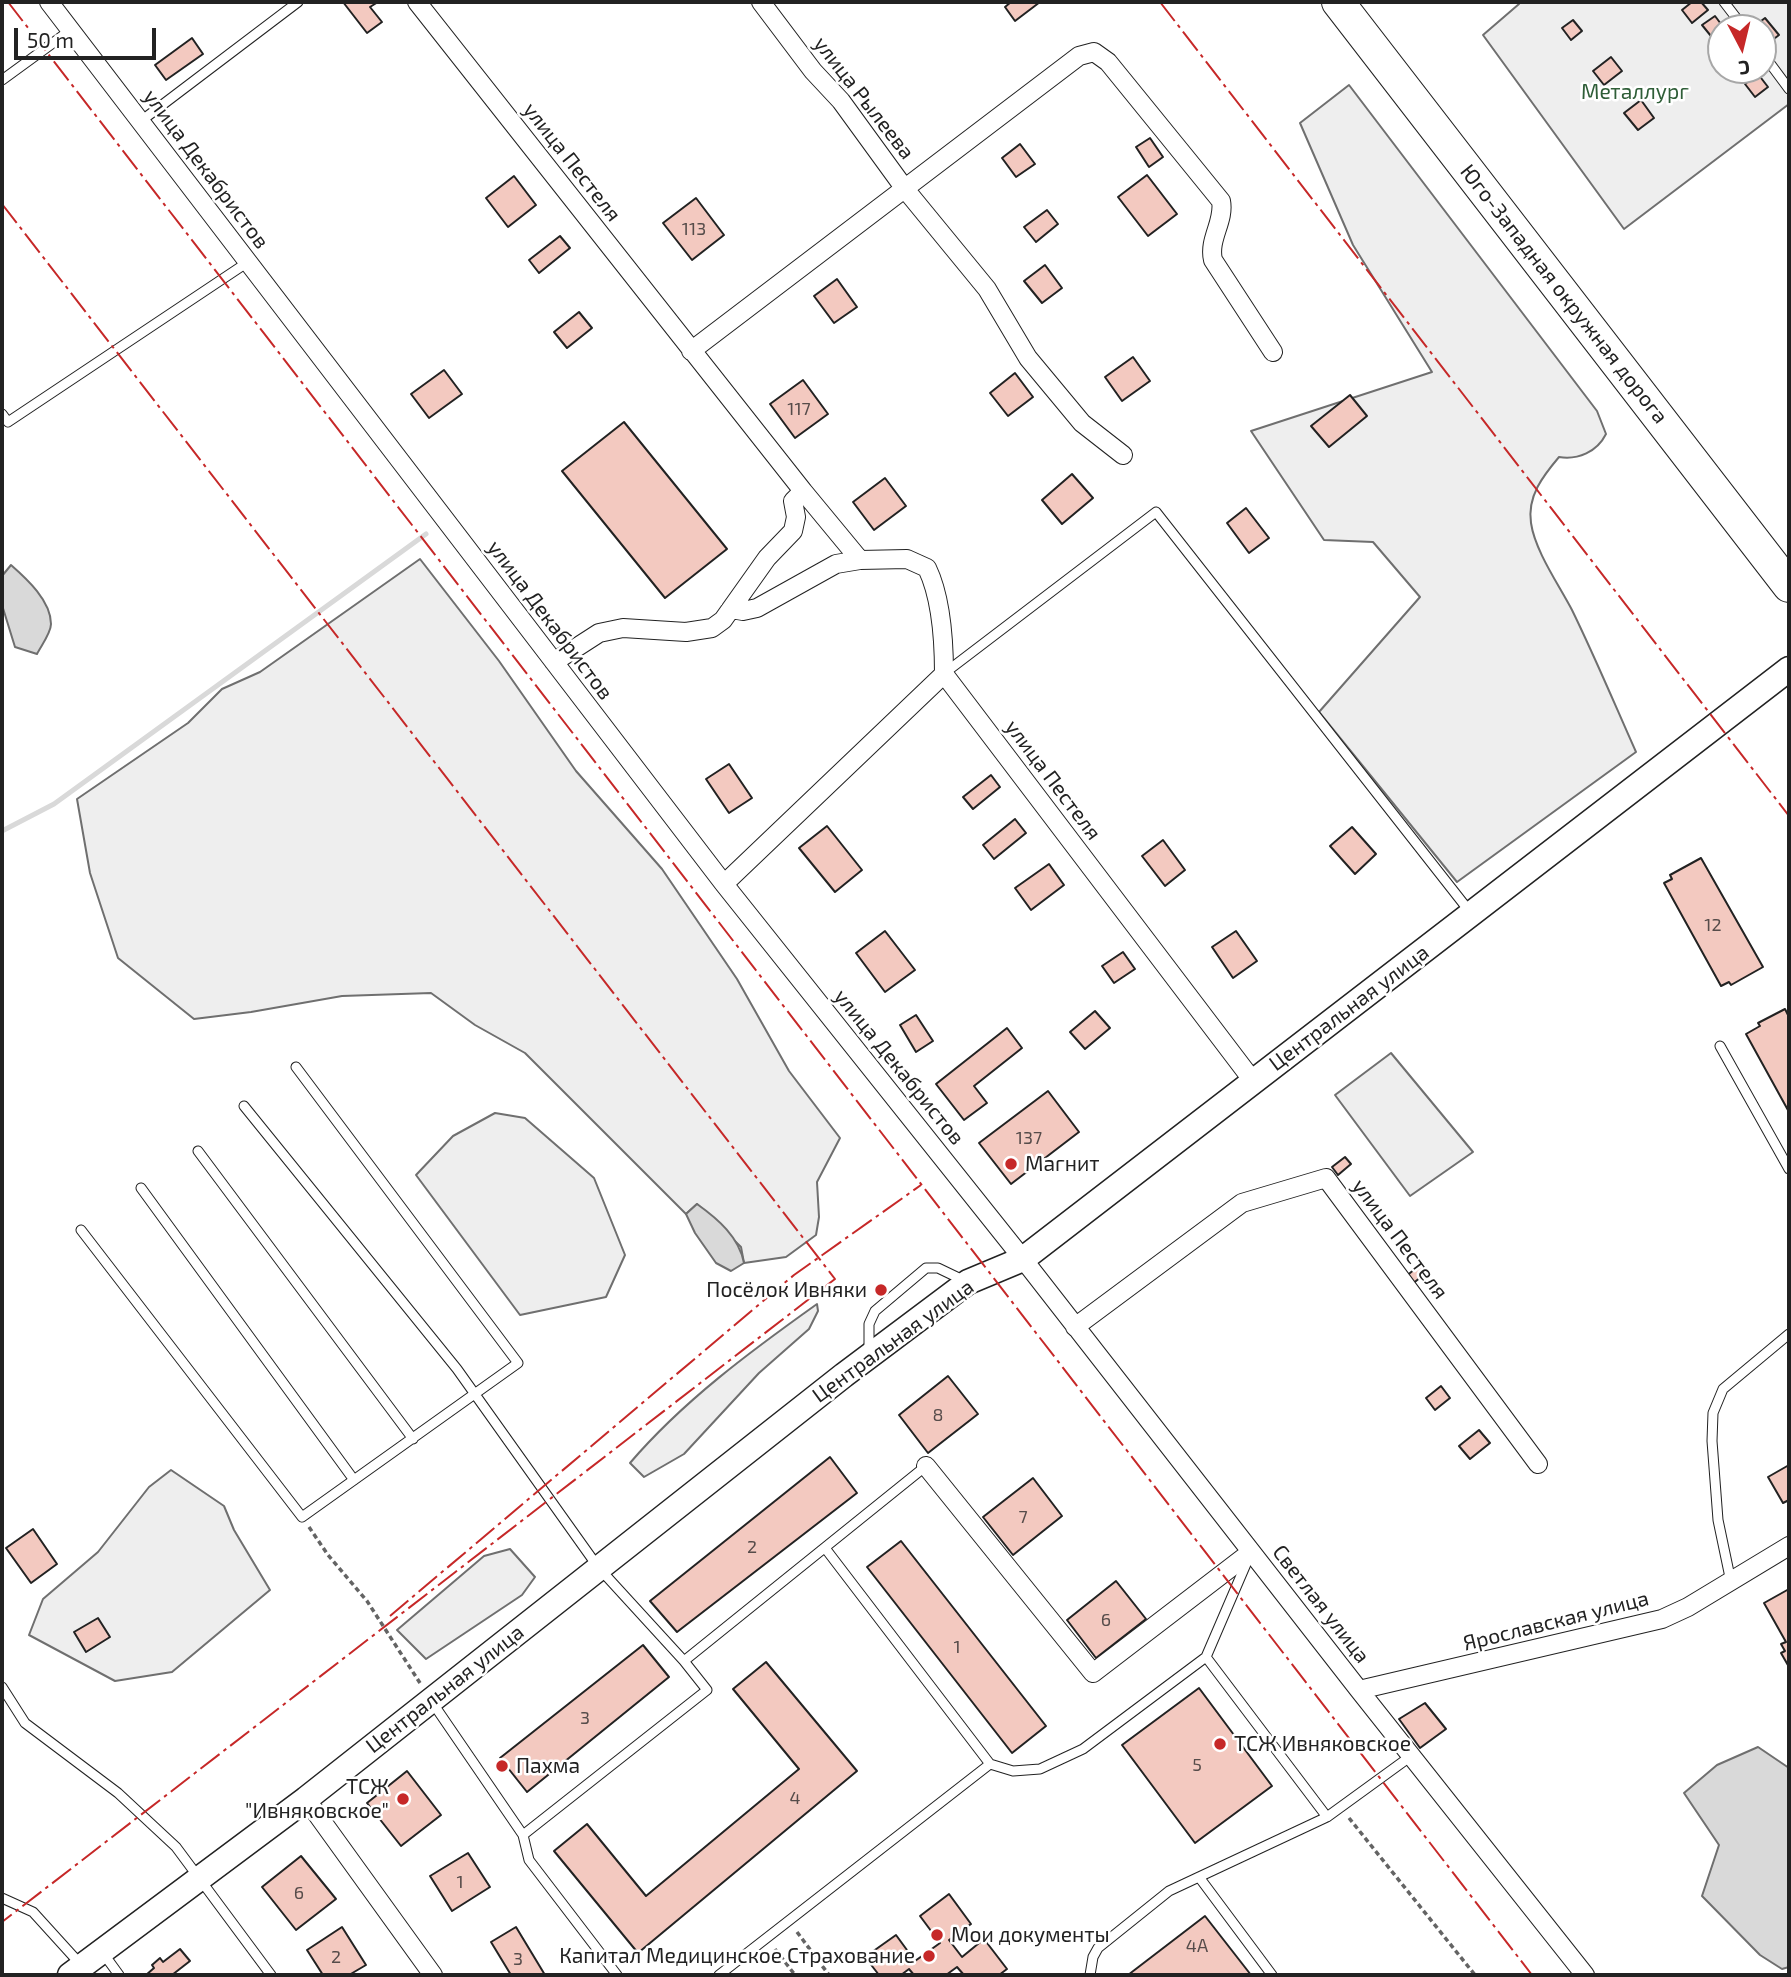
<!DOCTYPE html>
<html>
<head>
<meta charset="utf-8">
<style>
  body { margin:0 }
  #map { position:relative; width:1791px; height:1977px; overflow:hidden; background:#fff; font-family:"Exo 2",sans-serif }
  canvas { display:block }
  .frame { position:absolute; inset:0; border:4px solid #222; pointer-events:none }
  .north { position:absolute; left:1707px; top:14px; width:70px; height:70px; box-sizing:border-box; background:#fff; border:2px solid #a7a7a7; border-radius:50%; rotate:173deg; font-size:19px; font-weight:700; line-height:28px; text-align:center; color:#222 }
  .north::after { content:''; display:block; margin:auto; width:24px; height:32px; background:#c62828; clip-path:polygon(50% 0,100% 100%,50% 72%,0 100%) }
  .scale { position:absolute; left:14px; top:28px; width:142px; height:32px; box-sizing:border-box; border:4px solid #222; border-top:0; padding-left:9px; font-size:21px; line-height:24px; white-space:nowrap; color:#222; -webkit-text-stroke:5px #fff; paint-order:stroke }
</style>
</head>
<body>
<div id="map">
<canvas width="1791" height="1977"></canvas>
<div class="frame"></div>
<div class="north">С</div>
<div class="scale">50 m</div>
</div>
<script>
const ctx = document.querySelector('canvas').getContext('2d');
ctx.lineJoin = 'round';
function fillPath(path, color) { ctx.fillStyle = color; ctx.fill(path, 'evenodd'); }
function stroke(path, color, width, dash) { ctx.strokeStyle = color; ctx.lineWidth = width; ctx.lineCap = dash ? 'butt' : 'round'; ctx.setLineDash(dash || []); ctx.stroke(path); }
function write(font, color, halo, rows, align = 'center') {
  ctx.font = font + ' "Exo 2",sans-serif'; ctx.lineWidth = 5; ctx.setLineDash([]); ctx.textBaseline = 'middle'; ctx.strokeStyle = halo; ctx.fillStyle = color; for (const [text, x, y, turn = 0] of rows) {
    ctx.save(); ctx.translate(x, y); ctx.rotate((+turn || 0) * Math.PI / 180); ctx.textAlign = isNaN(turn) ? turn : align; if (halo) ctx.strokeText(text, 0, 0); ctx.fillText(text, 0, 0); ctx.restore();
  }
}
const green = new Path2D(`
  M1518,2H1789V104L1624,229L1483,35L1519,4ZM1721,28H1763V70H1721Z
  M1349,85L1597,411L1606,434C1597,452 1578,460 1559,457C1543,476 1527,496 1531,523C1535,551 1559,585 1572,610C1595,657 1615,705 1636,752L1457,882L1319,712L1420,597L1373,542L1324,540L1251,431L1432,372L1353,245L1300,123Z
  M420,559L499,661L576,771L662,869L737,979L789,1071L840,1138L817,1182L819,1217L816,1235L786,1257L744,1263L741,1247L697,1204L686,1214L525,1053L475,1025L431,993L342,996L251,1012L194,1019L118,958L90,873L77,799L188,723L222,689L260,672Z
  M1391,1053L1473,1152L1410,1196L1335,1095Z
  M495,1113L525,1118L594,1178L625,1255L606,1297L520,1315L416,1175L453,1136Z
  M817,1304L818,1311L809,1329L759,1373L684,1454L644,1477L630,1463C683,1401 751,1351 817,1304Z
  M171,1470L224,1506L234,1530L270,1590L172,1672L115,1681L29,1635L43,1599L98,1552L149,1487Z
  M510,1549L535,1577L522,1595L426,1659L397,1630L484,1556Z`);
fillPath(green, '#eee');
stroke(green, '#6f6f6f', 2);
const water = new Path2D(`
  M11,565C27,579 51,601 51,624C51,633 41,646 37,654L15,647L2,605V576Z
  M697,1204C718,1219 739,1237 744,1263L731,1271L716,1263L695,1233L686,1214Z
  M1758,1747L1789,1768V1967L1782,1969L1760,1955L1702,1896L1719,1845L1684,1793L1717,1765Z`);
fillPath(water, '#d9d9d9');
stroke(water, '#6f6f6f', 2);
stroke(new Path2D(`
  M2,831L54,804L426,534`), '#d9d9d9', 5);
const building = new Path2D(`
  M343,2H378L370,7L382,22L367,33Z
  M1011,2H1040L1015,21L1005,7Z
  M1692,2H1701L1708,10L1692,23L1682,10Z
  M1715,16L1724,28H1721V36L1715,41L1702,25Z
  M1765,18L1779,35L1766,45L1763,42V28H1752Z
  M1573,20L1582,31L1571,40L1562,28Z
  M192,38L203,54L166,80L155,65Z
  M1611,57L1622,71L1604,85L1593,71Z
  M1758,74L1768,87L1755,97L1745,84Z
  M1641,100L1654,118L1638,130L1624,113Z
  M1150,138L1163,157L1149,167L1136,147Z
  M1020,144L1035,164L1016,177L1002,158Z
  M1147,175L1177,214L1148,236L1118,197Z
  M514,176L536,205L508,227L486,198Z
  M696,198L724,235L692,260L663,223Z
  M1047,210L1058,224L1036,242L1024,227Z
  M560,236L570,248L539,273L529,260Z
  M1045,265L1062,288L1042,303L1024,281Z
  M837,279L857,307L834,323L814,296Z
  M579,312L592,328L567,348L554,332Z
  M1133,357L1150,381L1122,401L1105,377Z
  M444,370L462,394L429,418L411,394Z
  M1015,373L1033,397L1008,416L990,393Z
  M803,380L828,414L795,438L770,404Z
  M1350,395L1367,416L1329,447L1311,426Z
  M624,422L727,549L665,598L562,471Z
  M1072,474L1093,498L1062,524L1042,500Z
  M885,478L906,506L874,530L853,502Z
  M1246,508L1269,538L1249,553L1227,523Z
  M729,764L752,798L729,813L706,779Z
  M991,775L1000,787L973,809L963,797Z
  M1015,819L1026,833L994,859L983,845Z
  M827,826L862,870L835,892L799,848Z
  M1352,827L1376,854L1355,874L1330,846Z
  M1163,840L1185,870L1165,886L1142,856Z
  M1701,858L1763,967L1731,985L1729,982L1721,986L1664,883L1672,879L1670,875Z
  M1049,864L1064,885L1031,910L1015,888Z
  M885,931L915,970L885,992L856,953Z
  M1236,931L1257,961L1233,978L1212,947Z
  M1123,952L1135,969L1114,983L1102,966Z
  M1785,1009L1789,1017V1112L1746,1034L1760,1026L1758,1023Z
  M1095,1011L1110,1028L1085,1049L1070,1032Z
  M916,1015L933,1041L916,1052L900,1025Z
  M1007,1028L1022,1048L974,1086L987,1103L964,1120L936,1084Z
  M1048,1091L1079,1132L1011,1184L979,1143Z
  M1345,1157L1351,1164L1338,1175L1332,1167Z
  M1420,1265L1426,1273L1411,1285L1405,1277Z
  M948,1376L978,1414L928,1453L899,1415Z
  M1441,1386L1450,1398L1435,1410L1426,1398Z
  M1479,1430L1490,1443L1470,1459L1459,1446Z
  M830,1457L857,1493L677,1632L650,1601Z
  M1789,1465V1500L1783,1503L1768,1477Z
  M1033,1478L1062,1516L1013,1555L983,1517Z
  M33,1529L57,1564L31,1583L6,1548Z
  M901,1541L1046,1726L1012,1753L867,1567Z
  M1116,1581L1146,1619L1096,1658L1067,1620Z
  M1789,1589V1667L1781,1653L1785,1651L1781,1644L1786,1642L1764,1603Z
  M98,1618L110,1637L86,1652L74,1632Z
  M643,1645L669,1677L527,1792L500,1758Z
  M766,1662L857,1771L638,1953L554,1851L587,1824L646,1896L799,1769L733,1689Z
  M1199,1688L1272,1786L1195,1843L1122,1745Z
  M1425,1703L1446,1729L1420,1748L1399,1719Z
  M407,1771L441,1815L401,1846L367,1803Z
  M468,1853L490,1887L452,1911L430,1876Z
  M301,1856L336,1899L296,1930L262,1887Z
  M949,1894L971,1924L949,1940L962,1957L984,1939L1007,1969L999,1975H964L957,1967L946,1975H914L909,1969L901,1975H879L865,1957L896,1935L915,1961L940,1943L920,1916Z
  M1205,1916L1251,1975H1128Z
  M342,1927L366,1965L349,1975H323L307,1950Z
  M516,1927L545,1975H511L491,1942Z
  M180,1949L190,1961L172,1975H146L154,1968L152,1965L160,1958L163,1962Z`);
fillPath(building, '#f3c9c0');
stroke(building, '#222', 2);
const lane = new Path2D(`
  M1724,2L1744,28
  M1763,54L1789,89
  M2,80L72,29
  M141,121L298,2
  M2,414L8,422L248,262
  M946,672L1156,512L1470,912
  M1720,1046L1789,1169
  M244,1106L457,1369L598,1567L684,1661
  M198,1151L413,1439
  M141,1188L354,1480
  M81,1230L302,1517L518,1363L296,1067
  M869,1351V1324L875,1311L926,1268H938L963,1280
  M1731,1582L1718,1520L1712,1441L1713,1413L1723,1389L1789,1334
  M1206,1657L1327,1817
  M2,1687L25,1723L118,1793L176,1847L271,1975
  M432,1702L523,1835L707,1690L684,1661L926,1466
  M990,1764L1013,1771L1040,1769L1083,1749L1206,1657L1249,1557
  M523,1835L529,1860L617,1975
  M1199,1877L1272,1975
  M2,1898L33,1912L82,1966
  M103,1953L119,1975
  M719,1975L990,1764L825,1548
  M1090,1975L1093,1957L1098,1948L1169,1891L1327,1817L1411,1756`);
const street = new Path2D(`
  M49,2L724,884L1023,1259L1359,1690L1585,1975
  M417,2L803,491L793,501L796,517L793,531L767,558L723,620L712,628L686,632L623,628L599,633L554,662
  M761,2L813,71L841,101L905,189L987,289L1028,358L1082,423L1123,455
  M691,351L1079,56L1094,52L1108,62L1221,201C1225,221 1208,239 1213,260L1273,352
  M731,609L743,611L757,608L836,564L860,560
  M944,674L1253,1081
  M724,884L944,674C944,642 941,597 927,568L907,559L860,560L803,491
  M1075,1327L1242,1203L1326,1178L1538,1464
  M926,1466L1093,1673L1251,1552
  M1359,1690L1662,1619L1688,1607L1789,1546
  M306,1799L433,1975`);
const secondary = new Path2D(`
  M70,1975L306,1799L844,1375L968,1282L1023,1259L1789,669`);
const highway = new Path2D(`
  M1338,2L1789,586`);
stroke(lane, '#222', 11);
stroke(street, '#222', 20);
stroke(secondary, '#222', 27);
stroke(highway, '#222', 34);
stroke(new Path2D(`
  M309,1527L328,1555L367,1601L420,1683
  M1349,1818L1475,1975
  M797,1932L829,1975
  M775,1949L795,1975`), '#646464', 3.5, [5, 3.5]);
stroke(lane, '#fff', 9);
stroke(street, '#fff', 18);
stroke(secondary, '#fff', 24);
stroke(highway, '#fff', 32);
stroke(new Path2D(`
  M8,2L1532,1975
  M1160,2L1789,816
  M2,204L835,1279L2,1922
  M390,1616L794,1275L921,1185`), '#c62828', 2, [24, 5, 3.5, 5]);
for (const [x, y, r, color] of [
  [1011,1164,7,"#c62828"],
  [881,1290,7,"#c62828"],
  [1220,1744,7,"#c62828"],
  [502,1766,7,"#c62828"],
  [403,1799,7,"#c62828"],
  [937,1935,7,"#c62828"],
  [929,1956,7,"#c62828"]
]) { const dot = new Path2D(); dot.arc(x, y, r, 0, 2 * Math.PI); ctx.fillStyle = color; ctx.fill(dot); stroke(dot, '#fff', 2.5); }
write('18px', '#564c4a', null, [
  ["113",694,229],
  ["117",799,409],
  ["12",1713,925],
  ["137",1029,1138],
  ["8",938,1415],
  ["7",1023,1517],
  ["2",752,1547],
  ["6",1106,1620],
  ["1",957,1647],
  ["3",585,1718],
  ["5",1197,1765],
  ["4",795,1798],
  ["1",460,1882],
  ["6",299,1893],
  ["4А",1197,1946],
  ["2",336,1957],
  ["3",518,1959]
]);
write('21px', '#2f5e38', '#fff', [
  ["Металлург",1635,92]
]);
write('21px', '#222', '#fff', [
  ["улица Рылеева",864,98,52],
  ["улица Пестеля",572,162,52],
  ["улица Декабристов",206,169,53],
  ["Юго-Западная окружная дорога",1564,294,52],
  ["улица Декабристов",550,620,53],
  ["улица Пестеля",1053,780,53],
  ["Центральная улица",1349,1008,-37],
  ["улица Декабристов",899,1067,51],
  ["улица Пестеля",1400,1239,53],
  ["Центральная улица",893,1341,-36],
  ["Светлая улица",1321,1604,52],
  ["Ярославская улица",1556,1621,-14],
  ["Центральная улица",445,1689,-38]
]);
write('21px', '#222', '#fff', [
  ["Магнит",1025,1164],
  ["Посёлок Ивняки",867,1290,"right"],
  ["ТСЖ Ивняковское",1234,1744],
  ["Пахма",516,1766],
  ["ТСЖ",389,1787,"right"],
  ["\"Ивняковское\"",389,1811,"right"],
  ["Мои документы",951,1935],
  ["Капитал Медицинское Страхование",915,1956,"right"]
], 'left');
</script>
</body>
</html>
